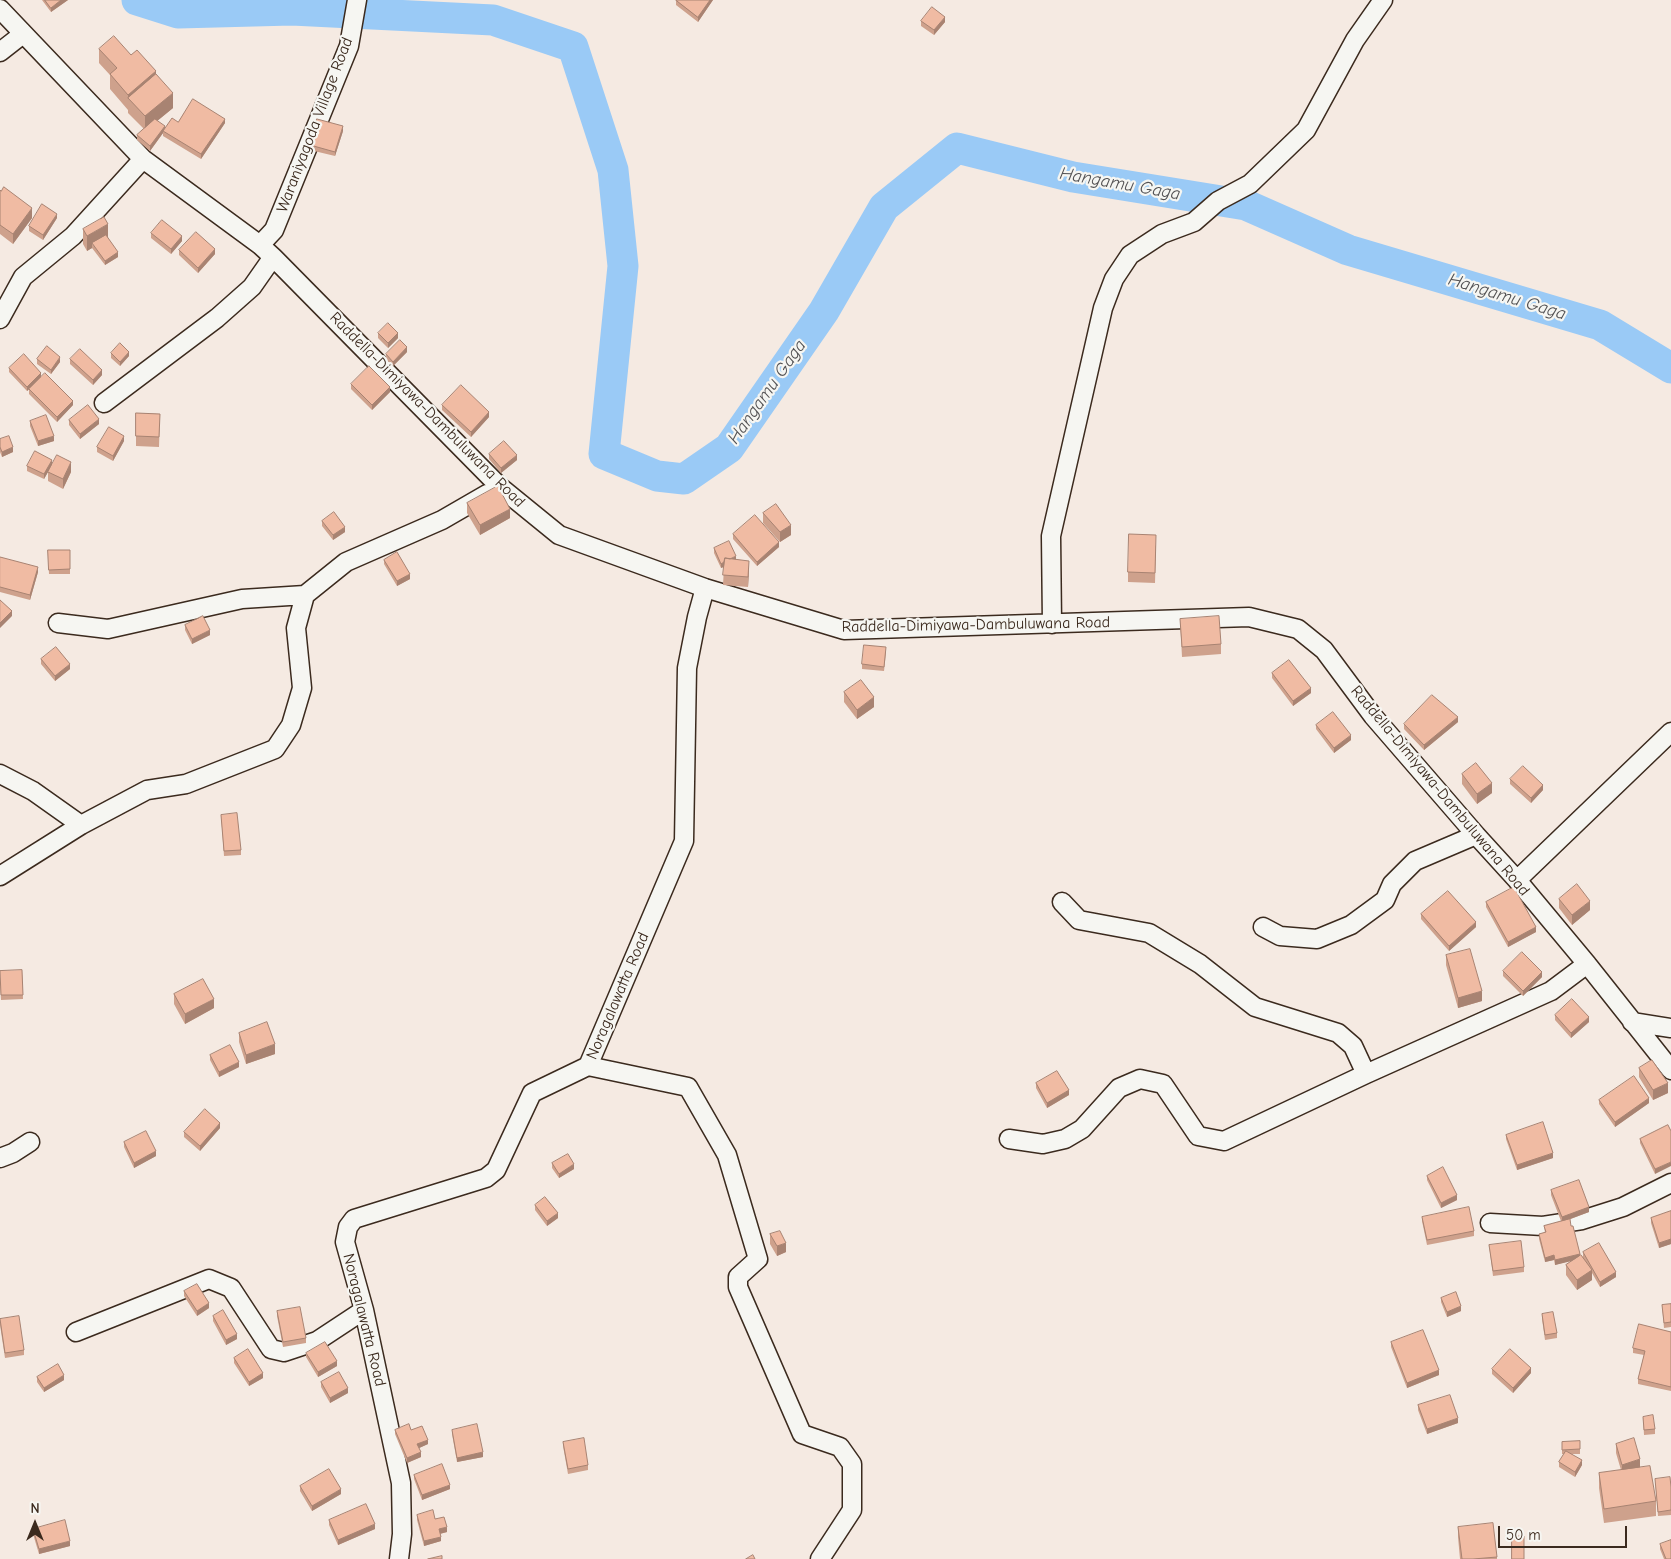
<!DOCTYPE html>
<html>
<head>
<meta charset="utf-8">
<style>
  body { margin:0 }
  #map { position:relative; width:1671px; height:1559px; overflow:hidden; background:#f5eae2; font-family:"Comic Neue",sans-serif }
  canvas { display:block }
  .north { position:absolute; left:10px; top:1499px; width:50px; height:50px; -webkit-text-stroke:4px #f6f6f2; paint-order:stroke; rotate:0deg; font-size:14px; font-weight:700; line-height:20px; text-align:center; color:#3b2a1e }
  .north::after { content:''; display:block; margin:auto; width:18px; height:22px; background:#3b2a1e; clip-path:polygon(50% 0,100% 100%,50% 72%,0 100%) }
  .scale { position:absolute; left:1498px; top:1526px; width:129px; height:22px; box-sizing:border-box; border:2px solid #3b2a1e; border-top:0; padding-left:6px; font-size:15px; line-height:18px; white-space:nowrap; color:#3b2a1e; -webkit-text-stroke:4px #f6f6f2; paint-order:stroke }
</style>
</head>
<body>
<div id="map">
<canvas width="1671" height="1559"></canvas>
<div class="north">N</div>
<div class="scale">50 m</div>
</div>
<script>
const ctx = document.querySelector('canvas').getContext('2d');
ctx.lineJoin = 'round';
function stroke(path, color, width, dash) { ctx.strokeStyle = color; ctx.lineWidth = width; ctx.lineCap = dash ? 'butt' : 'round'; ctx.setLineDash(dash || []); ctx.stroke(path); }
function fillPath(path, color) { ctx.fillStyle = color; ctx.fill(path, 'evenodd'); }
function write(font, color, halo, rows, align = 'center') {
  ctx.font = font + ' "Comic Neue",sans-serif'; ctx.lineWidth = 4.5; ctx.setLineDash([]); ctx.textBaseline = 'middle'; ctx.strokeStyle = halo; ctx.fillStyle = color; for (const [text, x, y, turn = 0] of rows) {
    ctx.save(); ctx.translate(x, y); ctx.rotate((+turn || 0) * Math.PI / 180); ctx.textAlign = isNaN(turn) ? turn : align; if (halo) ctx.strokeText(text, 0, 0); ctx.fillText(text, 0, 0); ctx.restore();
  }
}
stroke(new Path2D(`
  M137,0L178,13L292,10L493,20L573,47L613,170L623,266L604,454L657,476L684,479L729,448L824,311L884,207L957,148L1073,177L1246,205L1348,250L1600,325L1671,368`), '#9acaf6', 31);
const minor = new Path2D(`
  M0,9L143,159L260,245L273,257L500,487L559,535L705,588L844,630L1249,617L1298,629L1324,650L1373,716L1476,835L1517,880L1587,964L1671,1070
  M0,52L23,34
  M260,245L274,230L349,46L357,0
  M0,319L23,277L73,236L143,159
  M104,403L217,318L252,287L273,257
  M58,623L108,629L242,599L305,595
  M1052,624L1051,536L1103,308L1114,279L1130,255L1162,234L1194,222L1218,201L1250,184L1306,130L1355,40L1383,0
  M0,774L33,791L81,825
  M0,876L81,825L147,790L186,784L275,749L291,725L302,688L296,628L305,595L346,562L442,520L487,494
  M1517,880L1671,732
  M1062,902L1079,920L1149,933L1200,964L1255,1007L1338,1033L1353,1046L1366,1074
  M1263,927L1280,936L1317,939L1351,925L1385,900L1392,884L1415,861L1476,835
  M1632,1022L1671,1028
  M588,1066L688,1087L727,1155L758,1259L738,1277V1287L802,1434L840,1447L852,1464V1510L820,1559
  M1009,1139L1043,1144L1065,1139L1082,1129L1119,1088L1140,1079L1163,1084L1198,1136L1224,1141L1366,1074L1551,991L1587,964
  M0,1158L13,1153L30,1142
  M1490,1223L1543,1226L1582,1220L1623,1207L1671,1183
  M76,1332L209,1279L231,1288L271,1349L284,1352L317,1341L364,1310
  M399,1559L402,1534L401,1483L364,1310L345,1242L348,1227L354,1219L486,1178L496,1170L532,1093L588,1066L684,841L687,668L697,617L705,588`);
stroke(minor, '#3b2a1e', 21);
stroke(minor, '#f6f6f2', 18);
fillPath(new Path2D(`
  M42,0H68L51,12Z
  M676,0H713L698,22L676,5Z
  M921,21L945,22L934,35L921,26Z
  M99,49L131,55L156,74L173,108L157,121L165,128L178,122L225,123L201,159L163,136V133L150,151L137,140V135L144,129L128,113V110L110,89V75L99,63Z
  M343,131L335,156L310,150V145Z
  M0,190L32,218L13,244L0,234Z
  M57,218L43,240L29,231V226Z
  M83,229L108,238L118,257L105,265L92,248L87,251L83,244Z
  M151,233L182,241L171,254L151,238Z
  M179,250L215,254L198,273L179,255Z
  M378,333L398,338L388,348L378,338Z
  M407,352L393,366L386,359V354Z
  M111,353L129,356L120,366L111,358Z
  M37,359L60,362L51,374L37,364Z
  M70,359L102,375L93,385L70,364Z
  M9,368L41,377L73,405L57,422L29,394V389H30L27,391L9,372Z
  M351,384L390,392L372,410L351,389Z
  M442,405L489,417L471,437L442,410Z
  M136,413L160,414L159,447L136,446Z
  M69,420L99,424L80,439L69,425Z
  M30,421L54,441L38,446L30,426Z
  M0,439L13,452L2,457L0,452Z
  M124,441L113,461L97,452V447Z
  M489,454L517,460L501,473L489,459Z
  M52,465L44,479L27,471V466Z
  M48,472H71L63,489L48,481Z
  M467,503L510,518L480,535L467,513Z
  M763,513L791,535L780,542L763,523Z
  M322,521L345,532L333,540L322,526Z
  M733,534L779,547L757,566L733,539Z
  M1156,545L1155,583L1128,582V572Z
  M714,548L736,560L749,570L748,587L723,585L724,567L721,568L714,553Z
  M48,550H70V574H49Z
  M0,557L38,572L30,600L0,592Z
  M384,560L410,579L397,586L384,564Z
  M1180,619L1221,644V654L1182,657Z
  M185,625L210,635L192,644L185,630Z
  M886,652L884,671L862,669V664Z
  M41,659L70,669L55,681L41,664Z
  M1272,673L1311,693L1293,706L1272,678Z
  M844,692L874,707L857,719L844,702Z
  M1458,722L1424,750L1404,729V724Z
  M1316,725L1351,740L1334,753L1316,729Z
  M1462,774L1492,793L1477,804L1462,784Z
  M1510,779L1543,790L1531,803L1510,784Z
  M221,815L241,850V855L224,856Z
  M1559,899L1590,910L1572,925L1559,908Z
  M1486,902L1536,932L1508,947L1486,907Z
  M1421,914L1476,927L1449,951L1421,919Z
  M1446,955L1482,1001L1458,1008L1446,965Z
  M22,970L23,999L1,1000L0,983Z
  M1503,971L1542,977L1523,996L1503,976Z
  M174,994L214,1008L185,1024L174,1004Z
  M1555,1015L1589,1022L1571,1038L1555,1020Z
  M239,1033L275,1054L246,1064L239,1042Z
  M210,1055L239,1067L219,1077L210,1060Z
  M1639,1068L1668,1093L1653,1100L1639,1077Z
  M1036,1083L1069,1095L1047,1108L1036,1088Z
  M1599,1100L1649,1103L1615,1127L1599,1104Z
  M1668,1125L1655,1174L1640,1143V1139Z
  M220,1128L200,1151L184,1137V1132Z
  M1506,1135L1553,1158L1517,1170L1506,1139Z
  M124,1142L156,1156L134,1168L124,1147Z
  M552,1163L574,1169L559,1178L552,1168Z
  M1427,1176L1457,1200L1441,1208L1427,1180Z
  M1551,1190L1589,1212L1568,1220L1580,1255L1583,1257V1252L1616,1277L1600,1287L1592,1273V1280L1577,1290L1566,1275V1265L1573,1260L1555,1265L1554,1260L1545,1262L1539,1239V1234L1545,1233L1544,1226L1561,1221L1551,1195Z
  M535,1205L558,1218L547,1226L535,1210Z
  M1671,1211V1244L1659,1248L1651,1223V1218Z
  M1422,1217L1474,1231V1236L1427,1245L1422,1221Z
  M770,1234L786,1252L777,1256L770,1244Z
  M1489,1245L1524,1267V1272L1493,1276Z
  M184,1291L209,1308L197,1316L184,1296Z
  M1441,1298L1461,1311L1447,1317L1441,1302Z
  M1671,1304V1327L1664,1328L1662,1305Z
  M277,1311L306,1338V1343L283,1347L277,1316Z
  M1542,1314L1557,1333V1338L1545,1340L1542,1319Z
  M213,1316L237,1339L226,1345L213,1321Z
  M0,1319L24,1350V1355L5,1358L0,1325Z
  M1671,1332V1391L1638,1384V1379L1644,1355L1633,1353V1348Z
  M1391,1342L1439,1375L1407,1388L1391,1347Z
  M306,1353L337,1366L318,1377L306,1357Z
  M234,1358L263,1378L249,1386L234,1363Z
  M1492,1369L1531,1373L1513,1393L1492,1374Z
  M37,1377L64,1380L44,1392L37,1382Z
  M321,1382L348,1393L330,1403L321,1387Z
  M1418,1405L1458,1423L1427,1434L1418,1410Z
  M1643,1417L1655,1429V1434L1644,1435Z
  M395,1430H411L428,1444L419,1448L421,1457L407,1463L395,1434Z
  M452,1430L483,1457L457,1462L452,1434Z
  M1580,1441V1454H1572L1582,1465L1575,1477L1559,1467V1462L1564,1454H1562V1442Z
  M563,1442L588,1465V1470L568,1474L563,1446Z
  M1616,1444L1640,1467L1656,1501V1516L1604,1523L1599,1488V1473L1621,1470L1616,1453Z
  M414,1475L450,1489L422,1500L414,1479Z
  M1655,1479L1671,1487V1515L1658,1516Z
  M300,1486L341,1494L312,1511L300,1491Z
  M417,1515L435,1519L447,1532L440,1534L441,1541L424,1546L417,1520Z
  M329,1520L375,1529L338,1545L329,1525Z
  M1458,1527L1497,1557V1559H1460L1458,1537Z
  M33,1529L70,1546L39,1554L33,1534Z
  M1660,1544L1671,1559H1664L1660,1549Z`), '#cea18c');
fillPath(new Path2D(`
  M61,0H68L51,12V8Z
  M710,0H713L698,22V17Z
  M945,17V22L934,35V30Z
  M156,71V86L128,98V95Z
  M173,93V108L145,131V116Z
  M225,119V123L201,159V154Z
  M165,126V131H163V133L150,151V146Z
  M343,126V131L335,156V152Z
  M32,208V218L13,244V234Z
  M57,214V218L43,240V235Z
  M108,224V238L92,243V248L87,251V236Z
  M182,236V241L171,254V249Z
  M215,249V254L198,273V268Z
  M118,252V257L105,265V261Z
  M398,333V338L388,348V343Z
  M407,347V352L393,366V362Z
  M129,352V356L120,366V362Z
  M60,357V362L51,374V370Z
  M102,370V375L93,385V380Z
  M41,373V378L27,391V387Z
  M390,387V392L372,410V405Z
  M73,401V405L57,422V417Z
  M489,412V417L471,437V432Z
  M99,419V424L80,439V434Z
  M54,436V441L38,446V441Z
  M124,436V441L113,461V456Z
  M13,447V452L2,457V452Z
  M517,455V460L501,473V468Z
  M52,460V465L44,479V474Z
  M71,462V472L63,489V479Z
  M510,509V518L480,535V525Z
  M791,525V535L780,542V532Z
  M345,527V532L333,540V535Z
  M779,542V547L757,566V562Z
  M736,556V561L721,568V564Z
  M749,561V570L748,587V577Z
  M38,567V572L30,600V595Z
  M410,574V579L397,586V581Z
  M12,611V616L0,628V623Z
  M210,630V635L192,644V639Z
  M70,664V669L55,681V676Z
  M1311,688V693L1293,706V701Z
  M874,697V707L857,719V710Z
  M1458,717V722L1424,750V745Z
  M1351,735V740L1334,753V748Z
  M1492,783V793L1477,804V794Z
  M1543,785V790L1531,803V798Z
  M1590,901V910L1572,925V915Z
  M1476,922V927L1449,951V946Z
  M1536,927V932L1508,947V942Z
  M1542,972V977L1523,996V991Z
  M1482,991V1001L1458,1008V998Z
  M214,999V1008L185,1024V1014Z
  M1589,1017V1022L1571,1038V1033Z
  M275,1044V1054L246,1064V1055Z
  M239,1062V1067L219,1077V1072Z
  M1668,1083V1093L1653,1100V1090Z
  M1069,1090V1095L1047,1108V1103Z
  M1649,1098V1103L1615,1127V1122Z
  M220,1123V1128L200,1151V1146Z
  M156,1151V1156L134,1168V1163Z
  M1553,1153V1158L1517,1170V1165Z
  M1671,1162V1166L1655,1174V1169Z
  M574,1164V1169L559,1178V1174Z
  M1457,1195V1200L1441,1208V1203Z
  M1589,1207V1212L1562,1222V1217Z
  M558,1213V1218L547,1226V1221Z
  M1671,1239V1244L1659,1248V1243Z
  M786,1243V1252L777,1256V1246Z
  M1580,1254V1259L1555,1265V1260Z
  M1554,1255V1260L1545,1262V1258Z
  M1592,1270V1280L1577,1290V1280Z
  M1616,1272V1277L1600,1287V1282Z
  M209,1303V1308L197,1316V1311Z
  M1461,1306V1311L1447,1317V1312Z
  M237,1334V1339L226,1345V1340Z
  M337,1361V1366L318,1377V1372Z
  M1531,1368V1373L1513,1393V1388Z
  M1439,1370V1375L1407,1388V1383Z
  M263,1373V1378L249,1386V1382Z
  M64,1375V1380L44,1392V1388Z
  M348,1388V1393L330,1403V1398Z
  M1458,1418V1423L1427,1434V1429Z
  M428,1440V1444L417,1449V1444Z
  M421,1452V1457L407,1463V1458Z
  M483,1452V1457L457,1462V1458Z
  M1640,1459V1469L1622,1474V1465Z
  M1582,1460V1465L1575,1477V1472Z
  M450,1485V1489L422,1500V1495Z
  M341,1489V1494L312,1511V1506Z
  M375,1524V1529L338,1545V1540Z
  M447,1527V1532L439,1534V1529Z
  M441,1537V1541L424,1546V1541Z
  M70,1541V1546L39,1554V1549Z`), '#a88372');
const building = new Path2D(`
  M45,0H61L51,8Z
  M676,0H710L698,17Z
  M932,7L945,17L934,30L921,21Z
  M114,36L131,55L137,50L156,71L128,95L110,74L117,68L99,49Z
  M156,74L173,93L145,116L128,98Z
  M193,99L225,119L201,154L163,131L172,118L178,122Z
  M155,119L165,126L150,146L137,135Z
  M317,119L343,126L335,152L310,145Z
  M4,187L32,208L13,234L0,225V190L1,191Z
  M42,204L57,214L43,235L29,226Z
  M104,217L108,224L87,236L83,229Z
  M162,220L182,236L171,249L151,233Z
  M196,232L215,249L198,268L179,250Z
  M106,235L118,252L105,261L92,243Z
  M388,323L398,333L388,343L378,333Z
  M400,340L407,347L393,362L386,354Z
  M120,343L129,352L120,362L111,353Z
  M47,346L60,357L51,370L37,359Z
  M80,349L102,370L93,380L70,359Z
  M24,354L41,373L27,387L9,368Z
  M369,366L390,387L372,405L351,384Z
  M45,373L73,401L57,417L29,389Z
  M461,385L489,412L471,432L442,405Z
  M88,405L99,419L80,434L69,420Z
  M136,413L160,414L159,437L136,436Z
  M46,415L54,436L38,441L30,421Z
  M109,427L124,436L113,456L97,447Z
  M9,436L13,447L2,452L0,447V439Z
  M504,441L517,455L501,468L489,454Z
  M35,451L52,460L44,474L27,466Z
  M57,455L71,462L63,479L48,472Z
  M498,486L510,509L480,525L467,503Z
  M776,504L791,525L780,532L763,513Z
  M334,512L345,527L333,535L322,521Z
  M755,515L779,542L757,562L733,534Z
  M1129,534L1156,535L1155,573L1128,572Z
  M729,541L736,556L730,559L725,558L724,562L721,564L714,548Z
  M48,550H70V569L49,570Z
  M397,552L410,574L397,581L384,560Z
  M0,557L38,567L30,595L0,587Z
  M725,558L749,561L748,577L723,575Z
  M0,600L12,611L0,623Z
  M203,616L210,630L192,639L185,625Z
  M1219,616L1221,644L1182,647L1180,619Z
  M864,645L886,647L884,667L862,664Z
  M56,647L70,664L55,676L41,659Z
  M1289,660L1311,688L1293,701L1272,673Z
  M861,680L874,697L857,710L844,692Z
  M1432,695L1458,717L1424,745L1404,724Z
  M1333,712L1351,735L1334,748L1316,725Z
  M1476,763L1492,783L1477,794L1462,774Z
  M1523,766L1543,785L1531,798L1510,779Z
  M237,813L241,850L224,851L221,815Z
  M1577,884L1590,901L1572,915L1559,899Z
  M1514,887L1536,927L1508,942L1486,902Z
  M1448,891L1476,922L1449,946L1421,914Z
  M1470,949L1482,991L1458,998L1446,955Z
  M1522,952L1542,972L1523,991L1503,971Z
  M22,970L23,995H1L0,971Z
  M203,979L214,999L185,1014L174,994Z
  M1572,999L1589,1017L1571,1033L1555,1015Z
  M267,1022L275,1044L246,1055L239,1033Z
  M230,1045L239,1062L219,1072L210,1055Z
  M1652,1060L1668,1083L1653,1090L1639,1068Z
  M1057,1071L1069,1090L1047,1103L1036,1083Z
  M1634,1076L1649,1098L1615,1122L1599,1100Z
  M205,1109L220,1123L200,1146L184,1132Z
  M1543,1122L1553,1153L1517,1165L1506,1135Z
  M1668,1125L1671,1131V1162L1655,1169L1640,1139Z
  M146,1131L156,1151L134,1163L124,1142Z
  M568,1154L574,1164L559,1174L552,1163Z
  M1443,1167L1457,1195L1441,1203L1427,1176Z
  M1579,1180L1589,1207L1562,1217L1551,1190Z
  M545,1197L558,1213L547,1221L535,1205Z
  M1469,1207L1474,1231L1427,1240L1422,1217Z
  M1671,1211V1239L1659,1243L1651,1218Z
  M1570,1219L1571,1226H1573L1580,1254L1555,1260L1554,1255L1545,1258L1539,1234L1546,1232L1544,1226Z
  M780,1231L786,1243L777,1246L770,1234Z
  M1521,1241L1524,1267L1493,1271L1489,1245Z
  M1599,1243L1616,1272L1600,1282L1583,1252Z
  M1581,1255L1592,1270L1577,1280L1566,1265Z
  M197,1284L209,1303L197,1311L184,1291Z
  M1456,1292L1461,1306L1447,1312L1441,1298Z
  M1671,1304V1322L1664,1323L1662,1305Z
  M300,1307L306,1338L283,1342L277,1311Z
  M223,1310L237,1334L226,1340L213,1316Z
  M1553,1312L1557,1333L1545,1335L1542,1314Z
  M19,1316L24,1350L5,1353L0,1319Z
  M1639,1324L1671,1332V1387L1638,1379L1645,1351L1633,1348Z
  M1423,1330L1439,1370L1407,1383L1391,1342Z
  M325,1342L337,1361L318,1372L306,1353Z
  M248,1349L263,1373L249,1382L234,1358Z
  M1510,1349L1531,1368L1513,1388L1492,1369Z
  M58,1364L64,1375L44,1388L37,1377Z
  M339,1372L348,1388L330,1398L321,1382Z
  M1450,1395L1458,1418L1427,1429L1418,1405Z
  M1653,1415L1655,1429L1644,1430L1643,1417Z
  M409,1424L411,1430L422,1426L428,1440L417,1444L421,1452L407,1458L395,1430Z
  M477,1424L483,1452L457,1458L452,1430Z
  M584,1438L588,1465L568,1469L563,1442Z
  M1634,1438L1640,1459L1622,1465L1616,1444Z
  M1580,1441V1449L1562,1450V1442Z
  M1566,1451L1582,1460L1575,1472L1559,1462Z
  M442,1464L450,1485L422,1495L414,1475Z
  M1650,1466L1656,1501L1604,1509L1599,1473Z
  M329,1469L341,1489L312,1506L300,1486Z
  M1670,1477L1671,1487V1510L1658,1512L1655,1479Z
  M366,1504L375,1524L338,1540L329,1520Z
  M433,1510L435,1519L444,1517L447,1527L439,1529L441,1537L424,1541L417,1515Z
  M65,1520L70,1541L39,1549L33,1529Z
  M1493,1523L1497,1557L1473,1559H1462L1458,1527Z
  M1512,1536H1524V1559H1512Z
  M1671,1540V1559H1666L1660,1544Z
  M753,1555L755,1559H746Z
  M442,1556V1559H428Z`);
fillPath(building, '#f0bba3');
stroke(building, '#a88372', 1);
write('16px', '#3b2a1e', '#f6f6f2', [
  ["Waraniyagoda Village Road",315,125,-69],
  ["Raddella-Dimiyawa-Dambuluwana Road",427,410,45],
  ["Raddella-Dimiyawa-Dambuluwana Road",976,625,-1],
  ["Raddella-Dimiyawa-Dambuluwana Road",1440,791,50],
  ["Noragalawatta Road",618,996,-67],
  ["Noragalawatta Road",364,1320,76]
]);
write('italic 18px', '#535254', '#f6f6f2', [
  ["Hangamu Gaga",1120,184,10],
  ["Hangamu Gaga",1507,297,17],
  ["Hangamu Gaga",767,392,-55]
]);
</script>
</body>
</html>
